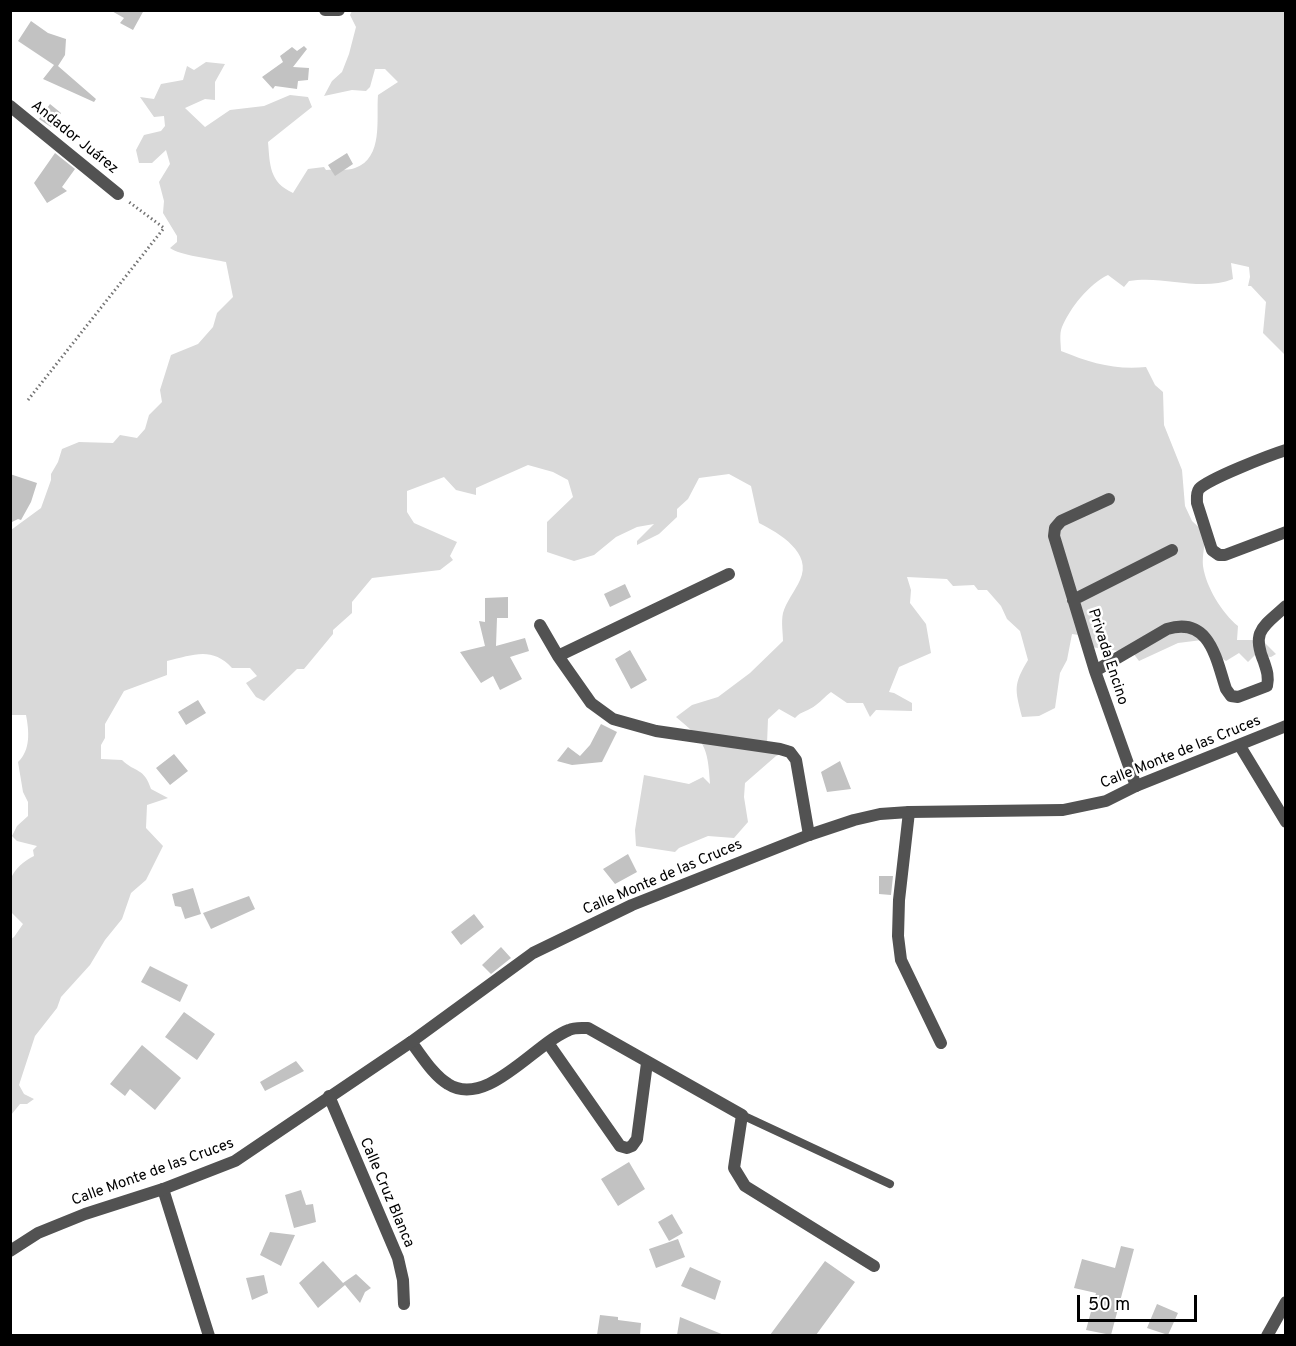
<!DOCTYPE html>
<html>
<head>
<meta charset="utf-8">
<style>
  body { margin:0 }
  #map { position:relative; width:1296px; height:1346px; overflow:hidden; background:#fff; font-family:Overpass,sans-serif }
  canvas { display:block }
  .frame { position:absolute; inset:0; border:12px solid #000; pointer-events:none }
  .scale { position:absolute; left:1077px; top:1295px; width:120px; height:27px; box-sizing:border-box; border:3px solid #000; border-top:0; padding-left:8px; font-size:18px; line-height:21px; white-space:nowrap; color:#000; -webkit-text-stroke:4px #fff; paint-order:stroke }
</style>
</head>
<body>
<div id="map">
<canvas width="1296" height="1346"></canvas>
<div class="frame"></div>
<div class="scale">50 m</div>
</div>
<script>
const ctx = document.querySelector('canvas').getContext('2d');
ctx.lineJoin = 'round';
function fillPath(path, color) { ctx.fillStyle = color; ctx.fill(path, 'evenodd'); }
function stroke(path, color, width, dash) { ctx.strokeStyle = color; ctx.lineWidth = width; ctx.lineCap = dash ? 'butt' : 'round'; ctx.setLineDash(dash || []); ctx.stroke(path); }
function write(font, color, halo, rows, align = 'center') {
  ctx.font = font + ' Overpass,sans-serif'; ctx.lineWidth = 5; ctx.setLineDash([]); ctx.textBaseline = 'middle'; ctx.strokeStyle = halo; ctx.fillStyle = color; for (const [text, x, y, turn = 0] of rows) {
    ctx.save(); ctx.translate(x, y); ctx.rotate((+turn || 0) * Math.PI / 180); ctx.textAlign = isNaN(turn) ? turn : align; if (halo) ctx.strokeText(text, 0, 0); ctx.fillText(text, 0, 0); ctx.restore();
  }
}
fillPath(new Path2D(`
  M352,11H1285V355L1263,333L1266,302L1251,286H1248L1250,277L1249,267L1231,263L1233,279C1200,292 1164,275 1129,281L1124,287L1108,275C1089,284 1070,308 1062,327C1059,334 1061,344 1061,351C1091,363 1114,370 1146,367L1155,385L1163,392L1164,425L1182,470L1185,506L1192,521L1206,534C1205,544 1202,556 1203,566C1206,587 1222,613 1238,626L1237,640H1262L1276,654L1271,657L1255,655L1248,662L1239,653L1226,661L1211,651L1202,640L1178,643L1139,661L1133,653L1091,647L1079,635L1072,634L1067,660L1060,673L1055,708L1039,716L1022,717C1015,689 1013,685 1028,660L1020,631L1007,619L1001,606L987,590H978L974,585L953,586L947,579L907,577L911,590L910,603L926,624L931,653L899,667L889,692L894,693L912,703V711L876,710L870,717L863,703H847L831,692C825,696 822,701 816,705C809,711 801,711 795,718L779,709L768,719L767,744L789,745L785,752L776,756L745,783L744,797L748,822L734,838L708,836L679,848L675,852L636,846L635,830L644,775L689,784L703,777L710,784C708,746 704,740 676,717L692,705L718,697L750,673L783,641C783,633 781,622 783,613C786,602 795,591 800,580C813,553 779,533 759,523L751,486L729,474L699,478L688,499L677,509V517L659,534L637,545V541L654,524L637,527L616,537L594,555L574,561L547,552V522L573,497L568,480L553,472L528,465L476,488V495L456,490L444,477L407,491V512L414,523L457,542L450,556L453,560L440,570L372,578L352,602V613L333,630V634L304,669H297L264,701L256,697L246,683L257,676L250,668H232C212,646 193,655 167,661V675L124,691L105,724V738L101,745V759L122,760C135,773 144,767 151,789L168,798L147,805L146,828L163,846L146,880L131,893L122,919L105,940L90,965L61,997L57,1008L35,1036L19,1085L24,1094L34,1099L27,1104H20L11,1115V939L14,937L23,924L11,912V879C14,869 25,860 34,856L33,850L37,846L17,841L12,836L17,826L28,816V802L23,792L18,762C31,750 29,731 26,715H11V530L41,508L51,480V474L58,462L62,449L79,442L113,443L120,435L137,438L145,429L149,415L162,402L160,390L171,355L198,344L213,327L217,313L233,297L226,262C212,259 179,255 170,248L177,242V236L163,213L164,201L159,182L170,164L166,150L152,163H139L136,150L144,135L161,131L165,126L164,116L154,117L140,97L154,99L161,84L183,80L187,66L194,70L206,62L225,64L215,82V100L205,99L185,108L205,127L230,110L264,106L290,95L308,97L312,107L268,142C270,165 269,182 293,193L308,169L324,167L326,170C335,169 347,171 355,168C384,158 376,118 378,95L398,82L385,69H375L370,87L366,91L352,90L324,96L332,81L342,72L349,54L356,27L350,15Z`), '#d9d9d9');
fillPath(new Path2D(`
  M110,10H144L133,30L120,23L124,18Z
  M31,21L48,33L66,39L65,55L58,66L96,99L94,102L43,79L54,65L18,41Z
  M304,46L307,49L293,67L309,68L308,80L298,81L297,89L275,86L273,89L262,77L283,62L280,56L292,47L297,51Z
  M50,104L61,113L51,127L39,119Z
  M55,153L75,169L62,187L67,191L47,203L34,183Z
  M347,153L353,164L335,176L328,165Z
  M10,474L37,483L31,502L21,520L18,519L10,523Z
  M625,584L631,597L610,607L604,594Z
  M508,597V618H497L496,646L525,638L529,651L510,657L522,679L500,690L493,676L481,683L460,652L485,646L479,621L485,622V598Z
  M630,650L647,680L631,689L615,659Z
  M198,700L206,713L186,725L178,712Z
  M601,724L617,732L602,762L572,765L557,761L568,747L580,756L590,745Z
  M174,754L188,771L170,785L156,768Z
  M840,761L851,789L827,792L821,772Z
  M628,854L637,872L615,884L603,869Z
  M879,876H893L891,895L879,894Z
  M193,888L201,914L185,919L181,907L175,906L172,894Z
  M249,896L255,909L211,929L203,913Z
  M474,914L484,927L461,945L451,932Z
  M501,947L511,958L491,974L482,965Z
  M150,966L188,985L180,1002L141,982Z
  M184,1012L215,1034L197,1060L165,1037Z
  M142,1045L181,1078L155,1110L130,1089L125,1096L110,1084Z
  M296,1061L304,1071L265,1091L260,1082Z
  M629,1162L645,1189L618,1206L601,1179Z
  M301,1190L306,1205L313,1204L316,1222L294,1228L285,1195Z
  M672,1214L683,1233L669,1241L658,1222Z
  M270,1232L295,1235L281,1266L260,1255Z
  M678,1239L685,1257L656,1268L649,1249Z
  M1121,1246L1134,1249L1111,1335L1086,1330L1096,1293L1074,1288L1082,1259L1115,1268Z
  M323,1261L343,1283L356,1274L371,1288L365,1292L360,1303L345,1285L318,1308L299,1283Z
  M825,1261L855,1282L816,1335H770Z
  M690,1267L721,1281L715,1300L681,1286Z
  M264,1275L268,1293L252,1300L246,1278Z
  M1157,1304L1178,1313L1168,1335L1147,1328Z
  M600,1315L618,1317V1320L641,1323L640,1335H597Z
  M680,1317L724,1335H677Z`), '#c2c2c2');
stroke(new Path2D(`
  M28,400L164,228L129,202`), '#747474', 3, [1.5, 3]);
stroke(new Path2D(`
  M742,1115L890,1184`), '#525252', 8);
stroke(new Path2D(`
  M325,10H339
  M10,106L118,194
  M1286,450C1270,455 1208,479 1199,489C1196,493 1197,499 1197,503L1212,550L1219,555H1225L1286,532
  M1109,499L1061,521L1055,528L1054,536L1095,671L1136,786
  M1073,600L1172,550
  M540,625L558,656L591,703L613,719L656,731L780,749L790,752L796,760L809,835
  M558,656L729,574
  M1095,671L1167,629C1210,616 1216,659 1226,689L1231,696L1238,697L1267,686C1269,677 1267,671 1264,662C1251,631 1263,627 1286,606
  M1240,746L1286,822
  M909,812L899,900L898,936L901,960L941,1043
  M411,1042C422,1056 433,1075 448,1084C487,1109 536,1042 569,1030C575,1027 582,1028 588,1028L742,1115L734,1168L745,1186L874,1266
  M548,1043L620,1146L627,1148L632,1146L637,1139L647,1063
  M329,1096L398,1258L403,1280L404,1304
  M163,1189L209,1336
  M1267,1336L1286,1302`), '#525252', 12);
stroke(new Path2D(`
  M10,1251L38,1233L85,1214L163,1189L235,1161L411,1042L533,953L632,905L809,835L854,820L880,814L909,812L1063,810L1106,801L1136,786L1286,726`), '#525252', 12);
write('15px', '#000', '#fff', [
  ["Andador Juárez",74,138,39],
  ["Privada Encino",1107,657,72],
  ["Calle Monte de las Cruces",1181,753,-22],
  ["Calle Monte de las Cruces",663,878,-23],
  ["Calle Monte de las Cruces",153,1173,-20],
  ["Calle Cruz Blanca",386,1193,67]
]);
</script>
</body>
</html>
